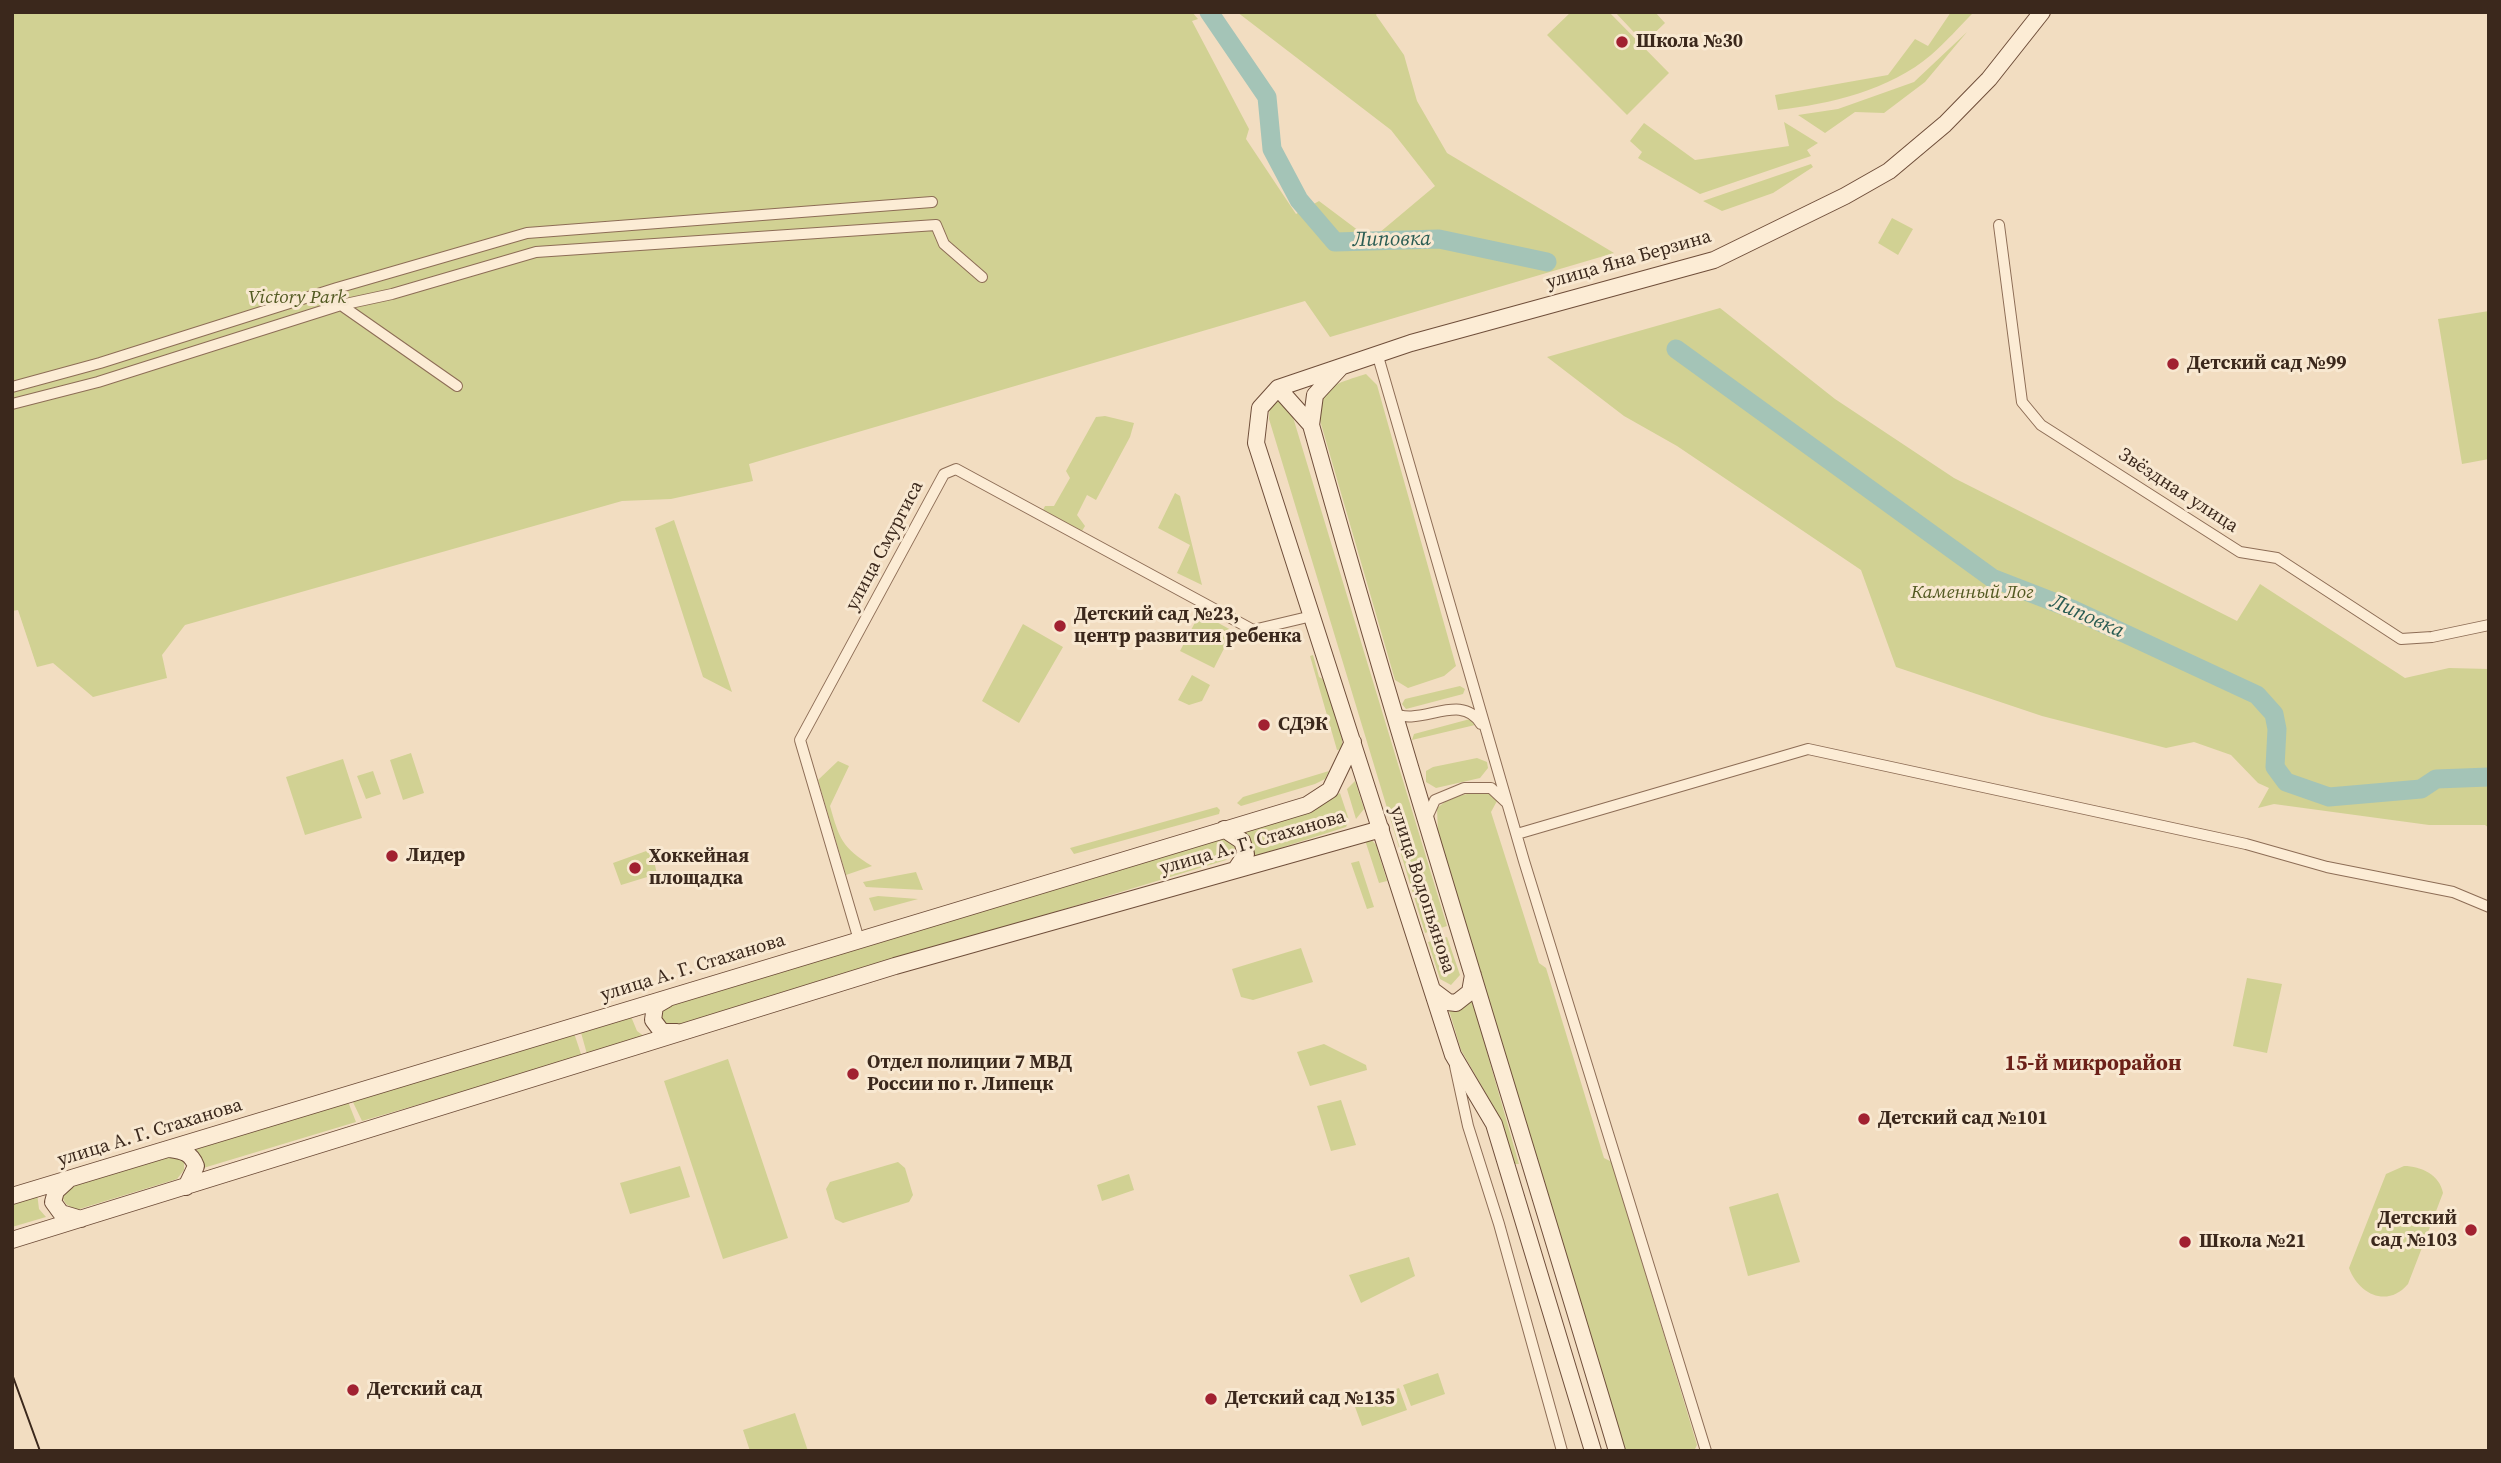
<!DOCTYPE html>
<html>
<head>
<meta charset="utf-8">
<style>
  body { margin:0 }
  #map { position:relative; width:2501px; height:1463px; overflow:hidden; background:#f2ddc1; font-family:"Source Serif 4",serif }
  canvas { display:block }
  .frame { position:absolute; inset:0; border:14px solid #3b281c; pointer-events:none }
</style>
</head>
<body>
<div id="map">
<canvas width="2501" height="1463"></canvas>
<div class="frame"></div>
</div>
<script>
const ctx = document.querySelector('canvas').getContext('2d');
ctx.lineJoin = 'round';
function fillPath(path, color) { ctx.fillStyle = color; ctx.fill(path, 'evenodd'); }
function stroke(path, color, width, dash) { ctx.strokeStyle = color; ctx.lineWidth = width; ctx.lineCap = dash ? 'butt' : 'round'; ctx.setLineDash(dash || []); ctx.stroke(path); }
function write(font, color, halo, rows, align = 'center') {
  ctx.font = font + ' "Source Serif 4",serif'; ctx.lineWidth = 6; ctx.setLineDash([]); ctx.textBaseline = 'middle'; ctx.strokeStyle = halo; ctx.fillStyle = color; for (const [text, x, y, turn = 0] of rows) {
    ctx.save(); ctx.translate(x, y); ctx.rotate((+turn || 0) * Math.PI / 180); ctx.textAlign = isNaN(turn) ? turn : align; if (halo) ctx.strokeText(text, 0, 0); ctx.fillText(text, 0, 0); ctx.restore();
  }
}
fillPath(new Path2D(`
  M12,12H1192L1198,19L1192,21L1249,129L1246,139L1296,214L1319,201L1363,234L1379,233L1435,186L1391,130L1237,12H1378L1376,15L1404,55L1417,101L1447,153L1614,253L1330,337L1305,301L749,464L753,481L671,499L622,501L185,625L162,655L167,678L93,697L53,663L37,667L18,610L12,611Z
  M1571,12H1609L1669,73L1627,115L1547,35Z
  M1615,12H1655L1665,23L1644,43Z
  M1951,12H1974C1960,26 1946,42 1931,55C1890,90 1830,104 1778,110L1775,95L1888,75L1915,39L1928,46Z
  M1967,32L1925,82L1884,113L1855,112L1825,133L1798,115L1838,109L1914,82Z
  M1784,122L1818,143L1807,150L1811,156L1700,194L1638,158L1642,152L1630,141L1644,123L1695,160L1789,146Z
  M1811,164L1813,167L1773,193L1722,211L1703,201Z
  M1892,218L1913,229L1898,255L1878,243Z
  M1720,308L1835,399L1954,478L2237,621L2260,584L2405,678L2449,668L2489,669V828L2485,825H2429L2274,804L2258,808L2269,788L2258,783L2231,755L2194,742L2166,748L2042,716L1896,667L1861,570L1677,446L1624,416L1547,357Z
  M2489,311V459L2462,464L2438,319Z
  M1366,374L1377,385L1456,666L1444,676L1408,688L1395,680L1317,410C1327,383 1339,383 1366,374Z
  M1282,400L1289,404L1447,926L1425,933L1269,419L1270,405Z
  M1105,416L1134,423L1130,437L1096,500L1087,495L1077,515L1085,526L1082,531L1043,510L1045,506H1054L1070,478L1066,471L1096,417Z
  M1175,493L1180,496L1202,585L1177,573L1190,545L1158,528Z
  M674,520L732,692L703,677L655,528Z
  M1200,613L1233,631L1214,668L1180,651Z
  M1023,624L1063,647L1019,723L982,701Z
  M1313,655L1319,677L1325,680L1342,739V749L1337,750L1310,656Z
  M1192,675L1210,685L1202,701L1189,705L1178,700Z
  M1460,686L1465,689L1463,694L1406,709L1402,704L1405,699Z
  M1470,719L1475,725L1412,740L1414,734Z
  M411,753L424,793L403,800L390,760Z
  M1477,758L1487,762L1488,768L1480,778L1436,788L1426,782V771L1433,767Z
  M343,759L362,818L305,835L286,777Z
  M838,761L849,766L830,806C839,838 842,848 872,866L846,875L818,780Z
  M373,771L381,794L366,799L357,776Z
  M1329,771L1325,779L1315,784L1241,806L1237,803L1243,797Z
  M1355,781L1364,809L1356,819L1347,789Z
  M1484,790L1493,794L1497,801L1491,812L1539,963L1546,968L1604,1158L1612,1162L1697,1445L1694,1451H1624L1438,833L1437,808L1450,798Z
  M1340,793L1349,820L1346,827L1252,857L1244,830L1316,808Z
  M1217,807L1220,810L1219,814L1074,854L1070,848Z
  M1222,835L1230,838L1235,848L1226,860L676,1027C664,1024 658,1022 659,1009Z
  M1370,838L1376,845L1387,881L1379,883L1365,840Z
  M649,850L652,852L657,874L621,885L613,863Z
  M1359,861L1374,907L1367,909L1351,863Z
  M916,872L923,890L866,887L863,882Z
  M878,896L918,899L874,911L869,898Z
  M1447,937L1460,975L1451,985L1440,979L1428,942Z
  M1301,948L1313,982L1253,1000L1241,997L1232,969Z
  M2247,978L2282,984L2267,1053L2233,1046Z
  M1472,1000L1519,1164H1514L1496,1111L1461,1050L1448,1007Z
  M630,1014L637,1031L645,1037L587,1054L580,1029Z
  M573,1030L582,1057L362,1121L351,1098Z
  M1324,1044L1366,1065L1367,1070L1310,1086L1297,1052Z
  M728,1059L788,1238L723,1259L664,1081Z
  M347,1099L356,1122L200,1169L201,1161L196,1148Z
  M1341,1100L1356,1145L1331,1151L1317,1106Z
  M168,1152L184,1158V1170L177,1179L76,1210L66,1204L62,1197L71,1183Z
  M898,1162L905,1168L913,1195L909,1202L843,1223L835,1219L826,1189L830,1182Z
  M680,1166L690,1197L630,1214L620,1183Z
  M2404,1166C2421,1166 2440,1175 2443,1193L2408,1284C2388,1308 2359,1295 2349,1268L2386,1174Z
  M1129,1174L1134,1190L1102,1201L1097,1185Z
  M37,1193L39,1209L46,1217L12,1227V1200Z
  M1778,1193L1800,1262L1748,1276L1729,1207Z
  M1409,1257L1415,1276L1361,1303L1349,1275Z
  M1438,1373L1445,1394L1411,1406L1403,1385Z
  M1399,1388L1407,1410L1362,1426L1354,1404Z
  M795,1413L808,1451H750L743,1430Z`), '#d1d193');
stroke(new Path2D(`
  M1209,12L1267,97L1272,149L1299,200L1335,242L1439,239L1547,262
  M1676,349L1992,578L2072,609L2257,695L2274,714L2277,729L2275,767L2286,782L2329,797L2421,789L2436,779L2489,777`), '#a4c4b7', 19);
const street = new Path2D(`
  M1999,225L2022,402L2041,425L2240,552L2277,558L2401,639L2432,637L2489,625
  M337,288L527,233L932,202
  M1377,353L1524,861L1706,1451
  M12,387L100,363L337,288L341,305L457,386
  M12,404L98,382L341,305L392,294L536,252L936,225L944,244L982,277
  M1391,712C1420,729 1460,690 1481,724
  M1426,820L1435,800L1464,788H1491L1506,802
  M1517,834L1808,749L2246,844L2327,867L2453,892L2489,907
  M859,940L800,740L944,474L956,469L1253,630L1312,616
  M1455,1066L1468,1126L1499,1224L1562,1451`);
const secondary = new Path2D(`
  M1340,368L1315,395L1311,425C1407,769 1515,1109 1617,1451
  M1278,388L1311,425
  M1224,829L1242,841L1246,854L1236,869
  M1432,990L1448,1002L1456,1003L1470,992L1473,975
  M667,999L655,1006L653,1020L662,1032H677
  M170,1149C184,1151 191,1153 196,1166L186,1187
  M67,1181L56,1191L53,1202L61,1213L81,1219
  M12,1196L1307,805L1330,790L1353,742
  M12,1240L895,966L1381,829
  M1593,1451L1494,1124L1453,1055L1256,443L1260,408L1278,388L1411,343L1714,260L1845,196L1889,171L1945,124L1989,79L2042,12`);
stroke(street, '#8d6d56', 12);
stroke(secondary, '#6f4e3a', 18);
stroke(street, '#fcecd5', 10);
stroke(secondary, '#fcecd5', 16);
stroke(new Path2D(`
  M12,1374L40,1451`), '#3b281c', 2);
for (const [x, y, r, color] of [
  [1622,42,7,"#a12131"],
  [2173,364,7,"#a12131"],
  [1060,626,7,"#a12131"],
  [1264,725,7,"#a12131"],
  [392,856,7,"#a12131"],
  [635,868,7,"#a12131"],
  [853,1074,7,"#a12131"],
  [1864,1119,7,"#a12131"],
  [2471,1230,7,"#a12131"],
  [2185,1242,7,"#a12131"],
  [353,1390,7,"#a12131"],
  [1211,1399,7,"#a12131"]
]) { const dot = new Path2D(); dot.arc(x, y, r, 0, 2 * Math.PI); ctx.fillStyle = color; ctx.fill(dot); stroke(dot, '#f8e8d1', 2.5); }
write('bold 19px', '#3b281c', '#f8e8d1', [
  ["Школа №30",1636,42],
  ["Детский сад №99",2187,364],
  ["Детский сад №23,",1074,615],
  ["центр развития ребенка",1074,637],
  ["СДЭК",1278,725],
  ["Лидер",406,856],
  ["Хоккейная",649,857],
  ["площадка",649,879],
  ["Отдел полиции 7 МВД",867,1063],
  ["России по г. Липецк",867,1085],
  ["Детский сад №101",1878,1119],
  ["Детский",2457,1219,"right"],
  ["сад №103",2457,1241,"right"],
  ["Школа №21",2199,1242],
  ["Детский сад",367,1390],
  ["Детский сад №135",1225,1399]
], 'left');
write('19px', '#3b281c', '#f8e8d1', [
  ["улица Яна Берзина",1629,260,-16],
  ["Звёздная улица",2178,491,33],
  ["улица Смургиса",885,546,-62],
  ["улица А. Г. Стаханова",1253,843,-16],
  ["улица Водопьянова",1422,890,72],
  ["улица А. Г. Стаханова",693,968,-17],
  ["улица А. Г. Стаханова",150,1133,-17]
]);
write('italic 19px', '#525921', '#f8e8d1', [
  ["Victory Park",297,298],
  ["Каменный Лог",1972,593]
]);
write('italic 21px', '#2a5c53', '#f8e8d1', [
  ["Липовка",1392,240,-1],
  ["Липовка",2087,617,24]
]);
write('bold 21px', '#6c2018', '#f8e8d1', [
  ["15-й микрорайон",2093,1065]
]);
</script>
</body>
</html>
